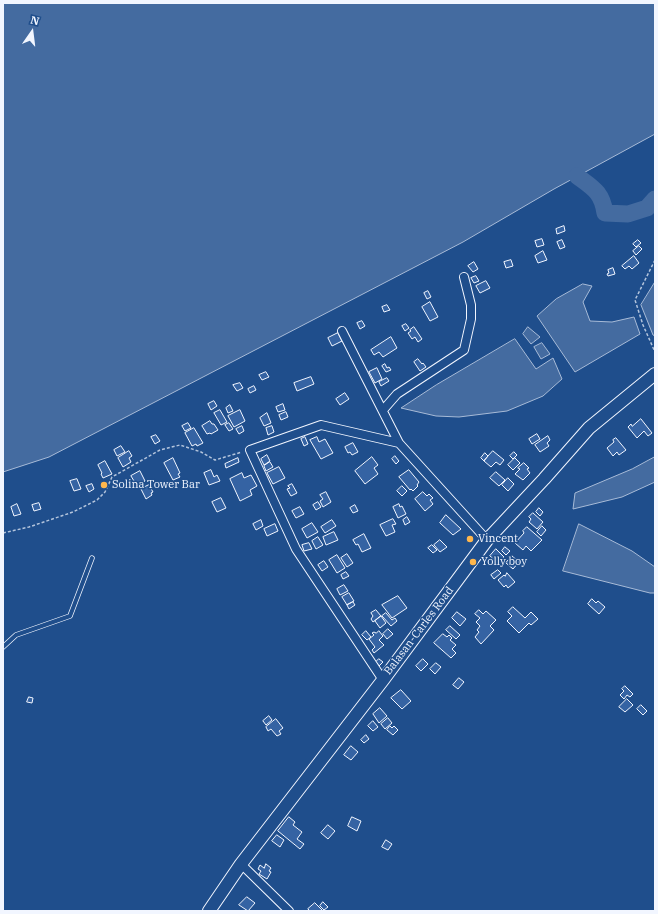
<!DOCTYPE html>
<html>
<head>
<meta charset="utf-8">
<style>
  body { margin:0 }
  #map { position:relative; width:658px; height:914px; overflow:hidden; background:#1f4e8c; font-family:"IBM Plex Serif",serif }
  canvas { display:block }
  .frame { position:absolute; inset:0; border:4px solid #f2f6ff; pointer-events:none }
  .north { position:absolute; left:12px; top:12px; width:40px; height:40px; -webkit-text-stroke:3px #1f4e8c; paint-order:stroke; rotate:14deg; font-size:11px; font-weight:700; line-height:16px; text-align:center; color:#f2f6ff }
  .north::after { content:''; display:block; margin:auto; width:14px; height:18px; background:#f2f6ff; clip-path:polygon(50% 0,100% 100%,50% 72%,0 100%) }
</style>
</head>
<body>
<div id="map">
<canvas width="658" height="914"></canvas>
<div class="frame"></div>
<div class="north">N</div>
</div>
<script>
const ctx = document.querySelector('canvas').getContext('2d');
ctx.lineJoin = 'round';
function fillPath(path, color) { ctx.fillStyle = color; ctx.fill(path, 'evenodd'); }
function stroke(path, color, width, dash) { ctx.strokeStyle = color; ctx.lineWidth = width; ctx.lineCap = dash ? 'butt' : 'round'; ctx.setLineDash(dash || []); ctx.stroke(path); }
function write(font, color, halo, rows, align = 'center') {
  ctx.font = font + ' "IBM Plex Serif",serif'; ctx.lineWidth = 3; ctx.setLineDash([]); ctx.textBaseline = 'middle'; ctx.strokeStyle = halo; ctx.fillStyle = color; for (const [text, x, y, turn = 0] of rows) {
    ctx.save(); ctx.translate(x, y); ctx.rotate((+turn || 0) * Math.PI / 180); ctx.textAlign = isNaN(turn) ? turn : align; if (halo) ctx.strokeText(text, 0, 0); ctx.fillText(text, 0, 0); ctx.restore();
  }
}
const water = new Path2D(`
  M3,3H655V134L554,189L463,242L49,457L3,472Z
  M655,282V336L653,335L641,305Z
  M583,284L592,286L583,302L590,321L612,322L634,317L640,334L575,372L537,316L556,299Z
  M528,327L540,337L531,344L523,334Z
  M515,339L536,369L553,358L562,379L543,396L507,411L459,417L436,416L401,408L436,385Z
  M542,343L550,354L541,359L534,347Z
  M655,457V482L622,497L573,509L575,493L632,469Z
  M579,524L632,551L655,567V593H650L563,571Z`);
fillPath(water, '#446ba0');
stroke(water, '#a8bbd7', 1);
stroke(new Path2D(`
  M577,176C593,188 602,192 605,213L628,214L647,208L655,199`), '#446ba0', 17);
const building = new Path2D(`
  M564,226L565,231L557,234L556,229Z
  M542,239L544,245L537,247L535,241Z
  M562,240L565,247L560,249L557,242Z
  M638,240L641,243L636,247L633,244Z
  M639,246L642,249L636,255L633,251Z
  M543,251L547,260L538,263L535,256Z
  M634,256L639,263L632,269L629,266L625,269L622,266Z
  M511,260L513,266L506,268L504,262Z
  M474,262L478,269L473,272L468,266Z
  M613,268L615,274L608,276L607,274L609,273L608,270Z
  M476,276L479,281L474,283L471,278Z
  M486,281L490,288L480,293L476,286Z
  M428,291L431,297L427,299L424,293Z
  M430,302L438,317L430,321L422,307Z
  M387,305L390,310L384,312L382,307Z
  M362,321L365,326L360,329L357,323Z
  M406,324L409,328L405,331L402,326Z
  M414,327L422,339L418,342L415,337L412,339L408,333L411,331L410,330Z
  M338,333L342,341L332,346L328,338Z
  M391,337L397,348L383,357L379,352L374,355L371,350Z
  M418,359L422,364L423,363L426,367L420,371L414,362Z
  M385,364L387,368L389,367L391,370L386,372L382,366Z
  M377,368L382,379L375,383L369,372Z
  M266,372L269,377L262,380L259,375Z
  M311,377L314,384L297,391L294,383Z
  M387,378L389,381L381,386L379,382Z
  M240,383L243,388L237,391L233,385Z
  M254,386L256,390L250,393L248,389Z
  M345,393L349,399L340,405L336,399Z
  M214,401L217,406L211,410L208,404Z
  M283,404L285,410L278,412L276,407Z
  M230,405L233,411L228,413L226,408Z
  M220,410L227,422L221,425L214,413Z
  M240,410L245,421L234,427L228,416Z
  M286,412L288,417L281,420L279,415Z
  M267,413L271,423L264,426L260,418Z
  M641,419L652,433L648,436L644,431L637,438L628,427L631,424L632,426Z
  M210,421L212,424H214L218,430L211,434L210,433L207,434L202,426Z
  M188,423L191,428L185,431L182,426Z
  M229,423L233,429L229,431L225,425Z
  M242,426L244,431L239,434L236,429Z
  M272,426L274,432L268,435L266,428Z
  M194,428L203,443L197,446L196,444L192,446L185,433Z
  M537,434L540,439L532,444L529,439Z
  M156,435L160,441L155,444L151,437Z
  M548,436L550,440L547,443L549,446L540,452L535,445Z
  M305,437L308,444L304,446L301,439Z
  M317,437L319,442L325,439L333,453L321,459L310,440Z
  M616,438L626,450L619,455L617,452L613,456L607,448L614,442L613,440Z
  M353,443L358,452L352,455L350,452L348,453L345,447Z
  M121,446L125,452L117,456L114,450Z
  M129,451L132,456L129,458L131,462L123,467L118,458Z
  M493,451L504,460L500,465L496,462L491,467L484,461Z
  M514,452L517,455L513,459L510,456Z
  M485,453L488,456L484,461L481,458Z
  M267,455L270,461L264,465L261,459Z
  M395,456L399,461L396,464L392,459Z
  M372,457L378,465L374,468L378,474L365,484L355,471Z
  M173,458L180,473L178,474L180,477L173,480L164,463Z
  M238,458L239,462L226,468L225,464Z
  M515,458L520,463L513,470L508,465Z
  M105,461L112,474L103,478L101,474L102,473L98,465Z
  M270,462L273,467L266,471L264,466Z
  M524,463L529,468L527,469L530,473L523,480L515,474L520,469L518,468Z
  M279,467L285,478L273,484L267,473Z
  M211,470L214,477L217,475L220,481L209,485L204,473Z
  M409,470L419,482L417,485L418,486L413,491L411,489L410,490L399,477Z
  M140,471L145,481L137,486L131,476Z
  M496,472L505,480L499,486L490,478Z
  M242,473L244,478L251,475L257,486L250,490L252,495L240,501L230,479Z
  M508,478L514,484L508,491L502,485Z
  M77,479L81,489L74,491L70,481Z
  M92,484L94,489L89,492L86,486Z
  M292,484L297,493L291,496L287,489L290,488L288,486Z
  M149,485L153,492L151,493L152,495L146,499L141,489Z
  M402,486L407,491L402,496L397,491Z
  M326,492L331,502L323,507L320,501L323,499L320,495Z
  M423,492L427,496L429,494L433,498L430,500L433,504L425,511L415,499Z
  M221,498L226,508L217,512L212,502Z
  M318,502L321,507L316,510L313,505Z
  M39,503L41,509L34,511L32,505Z
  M17,504L21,514L14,516L11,507Z
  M399,504L400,507L402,506L406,514L398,518L393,507Z
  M355,505L358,511L353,513L350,508Z
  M300,507L304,514L296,518L292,511Z
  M539,508L543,512L540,516L536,512Z
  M533,513L543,522L537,529L529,522L531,519L529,517Z
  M446,515L461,529L453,535L440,523Z
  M407,517L410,522L405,525L403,520Z
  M393,519L396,524L392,525L395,532L386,536L380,525Z
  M261,520L263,526L256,530L253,524Z
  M332,520L336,526L325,533L321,527Z
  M312,523L318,532L307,538L302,529Z
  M275,524L278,531L267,536L264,529Z
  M542,526L546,530L541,536L537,532Z
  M527,527L542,540L531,551L526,546L523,550L515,543L524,533L523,531Z
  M334,532L338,540L326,545L323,537Z
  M364,534L371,548L362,552L358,544L356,545L353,540Z
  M318,537L323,545L316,549L312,541Z
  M440,540L447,547L440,552L434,545Z
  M309,543L312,549L304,551L302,545Z
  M432,545L437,550L433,553L428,548Z
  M505,547L510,551L506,555L502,551Z
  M496,549L504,557L498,563L490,556Z
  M347,554L353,563L347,567L341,558Z
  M337,555L345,568L337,573L329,560Z
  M512,556L519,562L513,569L506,563Z
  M324,561L328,567L322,571L318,565Z
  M498,570L501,573L494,579L491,575Z
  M346,572L349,576L343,579L341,575Z
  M507,573L515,582L508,588L506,585L504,587L498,580L504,575L505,576Z
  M344,585L348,591L340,595L337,589Z
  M349,593L354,601L347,605L342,597Z
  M398,596L407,608L392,618L382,605Z
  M592,599L596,603L598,601L605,607L599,614L588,604Z
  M353,602L355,605L349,609L347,605Z
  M513,607L525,618L531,612L538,619L531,625L529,623L519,633L507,621L512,616L508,612Z
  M376,610L381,616L373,622L371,619L373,616L371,613Z
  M479,610L483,614L486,611L496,620L490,626L494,630L481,644L475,637L479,632L477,630L480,626L476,622L480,618L475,614Z
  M457,612L466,619L460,626L452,618Z
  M386,613L392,620L395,618L397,621L391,626L382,616Z
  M381,616L386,623L380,628L375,621Z
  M450,626L460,635L456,639L446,630Z
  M388,629L393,634L387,639L383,634Z
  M366,631L371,637L367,640L362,635Z
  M379,631L383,636L379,640L384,645L374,653L372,650L375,647L369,639L374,635L372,633L374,632L376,633Z
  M443,634L447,637L449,635L452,638L450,640L456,645L452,649L456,653L451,658L434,643Z
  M379,659L383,662L379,666L376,662Z
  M423,659L428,664L421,671L416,666Z
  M436,663L441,667L435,674L430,669Z
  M459,678L464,682L458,689L453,685Z
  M625,686L633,694L630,697L627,695L624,699L620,695L624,691L622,689Z
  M401,690L411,701L402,709L391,698Z
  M29,697L33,698L32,703L27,702Z
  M627,699L633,705L625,712L619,707Z
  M641,705L647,711L643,715L637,709Z
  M380,708L387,716L379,723L373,714Z
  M269,716L272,720L266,725L263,721Z
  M388,718L392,723L385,729L381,724Z
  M276,719L283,728L279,731L281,734L277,736L271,729L268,731L266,727Z
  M373,721L378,727L373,731L368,726Z
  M390,726L392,728L394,726L398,730L393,735L387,730Z
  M366,735L369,739L364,743L361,740Z
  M351,746L358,752L351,760L344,755Z
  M289,817L295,822L293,825L302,832L297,839L304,844L300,849L278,831Z
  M352,817L361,821L357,831L348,826Z
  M328,825L335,831L328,839L321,833Z
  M277,835L284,840L280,847L272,841Z
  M386,840L392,844L388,850L382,847Z
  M266,864L271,868L269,871L271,872L267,879L259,874L261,871L258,869L260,865L264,868Z
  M247,897L255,903L248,911L239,905Z
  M323,902L328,907L324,910L320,906Z
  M315,903L323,911H310L308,909Z`);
fillPath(building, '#3563a3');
stroke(building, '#f2f6ff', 1);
const service = new Path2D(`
  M3,647L16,635L70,616L92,558`);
const minor = new Path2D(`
  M342,331L399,443
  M383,410L397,394L464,350L471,319V305L464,277
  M383,680L296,549L250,450L321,425L399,443L487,540
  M241,864L289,911`);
const secondary = new Path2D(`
  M209,911L241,864L383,680L487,540L544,479L589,428L655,374`);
stroke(service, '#f2f6ff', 5.5);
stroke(minor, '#f2f6ff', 10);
stroke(secondary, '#f2f6ff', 14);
stroke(new Path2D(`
  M655,260L635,300L643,325L655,352
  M3,533L29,527L73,512L97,500L105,492L112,477L160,450L180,445L201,452L215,460L242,452`), '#b3c4dc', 1.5, [3, 2]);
stroke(service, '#1f4e8c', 4);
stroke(minor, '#1f4e8c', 8);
stroke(secondary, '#1f4e8c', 12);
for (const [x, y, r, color] of [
  [104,485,4,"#ffb74d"],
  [470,539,4,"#ffb74d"],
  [473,562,4,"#ffb74d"]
]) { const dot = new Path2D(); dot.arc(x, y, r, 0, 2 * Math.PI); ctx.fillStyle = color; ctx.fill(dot); stroke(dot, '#1f4e8c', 1.5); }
write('11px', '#f2f6ff', '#1f4e8c', [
  ["Solina Tower Bar",112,485],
  ["Vincent",478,539],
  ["Yolly boy",481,562]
], 'left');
write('11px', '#f2f6ff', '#1f4e8c', [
  ["Balasan-Carles Road",419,631,-53]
]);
</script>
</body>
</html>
